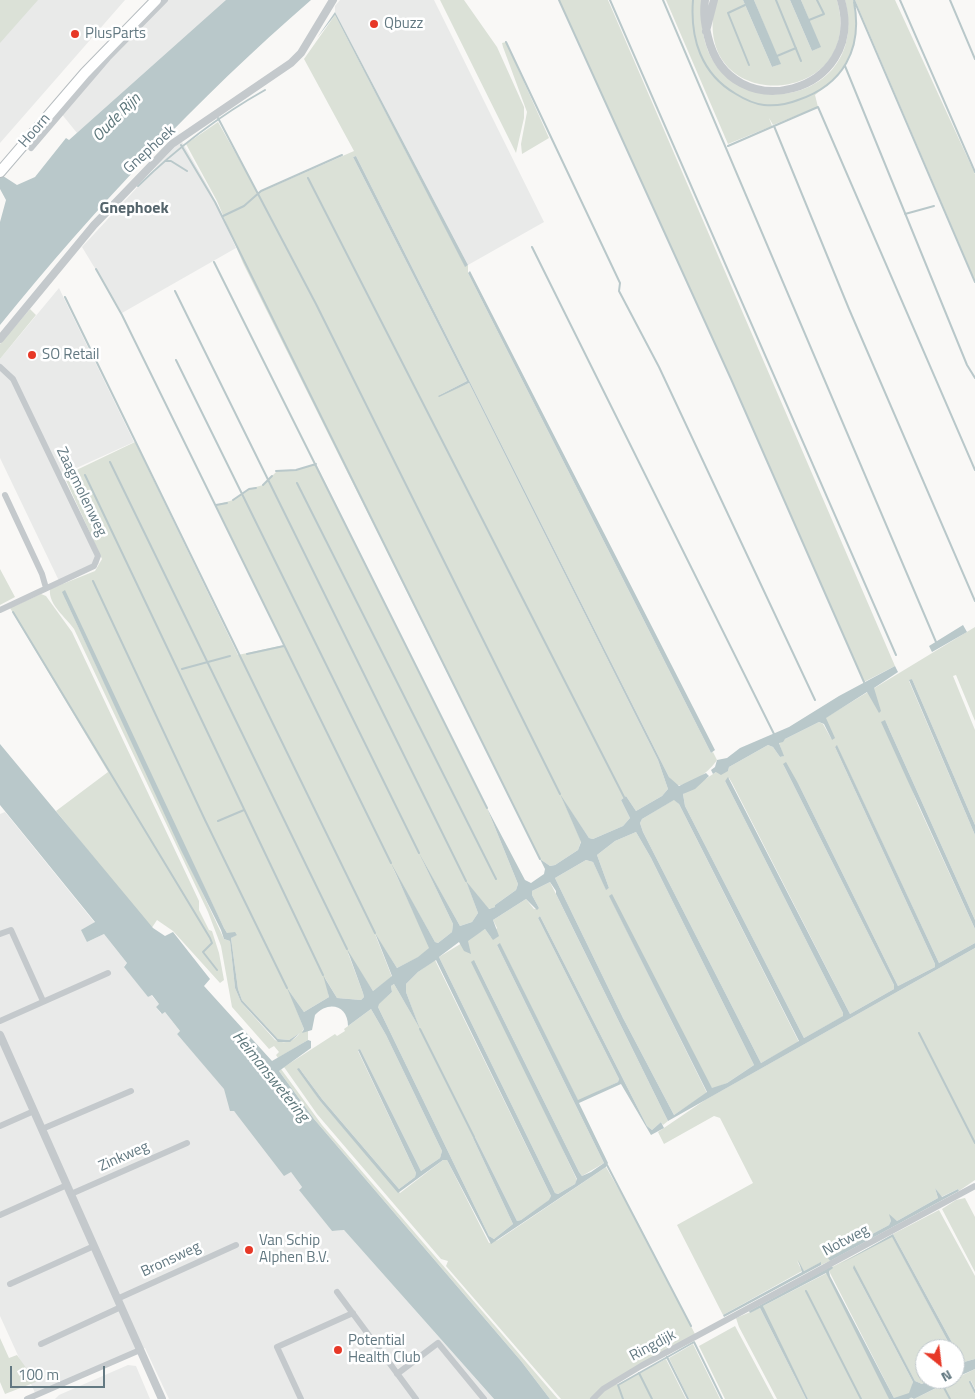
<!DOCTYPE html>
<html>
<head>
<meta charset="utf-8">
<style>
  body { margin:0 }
  #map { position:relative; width:975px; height:1399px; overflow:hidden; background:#f9f8f6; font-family:"Titillium Web",sans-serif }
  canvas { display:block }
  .north { position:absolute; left:915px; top:1339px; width:50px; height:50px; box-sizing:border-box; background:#fff; border:1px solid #c1c9cd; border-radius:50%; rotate:151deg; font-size:14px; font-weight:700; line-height:20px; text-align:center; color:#637982 }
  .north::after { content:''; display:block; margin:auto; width:18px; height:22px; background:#e73827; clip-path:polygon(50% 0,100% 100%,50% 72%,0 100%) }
  .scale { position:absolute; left:10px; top:1366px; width:95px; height:22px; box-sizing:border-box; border:2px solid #637982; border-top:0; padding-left:6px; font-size:15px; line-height:18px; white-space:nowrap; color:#637982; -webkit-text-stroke:4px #fff; paint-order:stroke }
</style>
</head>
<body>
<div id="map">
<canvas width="975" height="1399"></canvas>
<div class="north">N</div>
<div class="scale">100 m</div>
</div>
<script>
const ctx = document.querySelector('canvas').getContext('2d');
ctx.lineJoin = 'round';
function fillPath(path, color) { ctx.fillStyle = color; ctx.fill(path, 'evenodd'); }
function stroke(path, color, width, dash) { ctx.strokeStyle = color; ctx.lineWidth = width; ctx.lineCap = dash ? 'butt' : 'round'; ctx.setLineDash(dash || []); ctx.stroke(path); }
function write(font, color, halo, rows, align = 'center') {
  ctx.font = font + ' "Titillium Web",sans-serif'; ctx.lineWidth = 5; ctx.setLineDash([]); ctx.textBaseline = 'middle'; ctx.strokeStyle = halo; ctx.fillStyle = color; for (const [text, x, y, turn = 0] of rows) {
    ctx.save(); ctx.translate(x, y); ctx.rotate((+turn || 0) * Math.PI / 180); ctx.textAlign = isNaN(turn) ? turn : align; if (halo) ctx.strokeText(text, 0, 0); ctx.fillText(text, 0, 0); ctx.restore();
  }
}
fillPath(new Path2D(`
  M0,0H125L0,143Z
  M166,0H239L77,133L60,112Z
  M340,0H434L544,222L468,265L335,12V6Z
  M181,140L210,190L236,248L122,313L82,247Z
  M59,288L134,442L61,475L100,555L99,564L61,585L0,458V359Z
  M5,812L95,923L87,942L104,934L127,963L124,966L148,997L151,995L159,1004L156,1007L161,1014L165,1012L180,1031L177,1034L225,1089L233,1110L291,1172L302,1187L299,1189L332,1231L344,1230L494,1399H169L145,1348L36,1395L0,1316V814Z
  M128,1365L136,1366L150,1399H55L59,1395Z`), '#e9eae9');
fillPath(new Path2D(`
  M0,0H38L0,43Z
  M440,0H464L497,47L524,107V118L516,153Z
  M559,0H608L895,666L864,682L731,379Z
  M666,0H703C686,133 875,118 845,0H853C862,43 850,69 815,95L818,107L773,125L769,118L772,126L728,144Z
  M716,0H743L772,67L780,64L754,0H790L812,51L820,47L801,0H837C868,109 686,119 716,0Z
  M855,0H895L975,174V281Z
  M335,15L465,266L468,265V273L711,753L713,752L717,760C710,771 690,787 676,785L669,777L356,156L353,157L467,381L438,396L469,383L658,760L668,789L662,796L636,811L626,796L621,800L630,818L623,826L593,839L589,838L562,798L581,841L578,850L555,865L550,866L540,859L243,263L217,201L186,144L218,122L258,193L354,151L304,59Z
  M506,42L549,138L522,154L521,144L527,112L503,47L502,43Z
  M30,309L36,315L0,359V344Z
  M135,442L238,655L284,645L216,505L233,500L249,489L263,485L277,471L296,470L316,464L487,808L518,884L516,890L495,905L496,907L488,909L467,883L478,913L472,922L460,926L422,859L453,924L452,932L438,943L435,942L393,868L430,948L419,957L397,968L375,934L392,977L373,991L348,953L363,993L364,997L361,1000L337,998L325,978L329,997L304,1012L289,991L304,1029L302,1031L308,1030V1040L278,1058L276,1055L279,1052L274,1046L269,1049L232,1007L221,946L208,912L74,629C66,617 48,605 50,589L95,571L102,559L64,476ZM62,592L224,928L227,933L237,934L231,938L238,989L242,1000L278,1039L289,1040L300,1033C294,1041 285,1045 275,1040L241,1002L235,988L230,941L224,939Z
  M0,569L15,597L0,605Z
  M41,594L46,596L72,632L199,901V910L209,930L212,931L219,953L224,980L220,983L173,931L157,920L151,929L56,811L108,772L10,608Z
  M975,627V721L956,675L953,676L975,730V825L912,679L909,681L975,835V920L885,720L918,805L975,929V943L939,963L837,746L835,747L935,964V967L898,986L799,785L783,764L894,985V989L850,1014L732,783L729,778L725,781L843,1013L844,1016L804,1038L685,806L683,794L716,772L728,771L729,767L768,745L773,747L780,757L783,756L779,742L819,722L823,724L832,740L825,718Z
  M675,799L679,804L799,1042L761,1063L643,832L640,823L642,819Z
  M636,832L651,858L754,1065L727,1083L712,1089L609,895L707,1093L674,1115L623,1018L555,878L586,860L593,862L606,889L609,888L597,855L615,841Z
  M550,882L668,1121L663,1125L661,1122L652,1130L647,1126L540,916L538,918L619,1079L618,1082L578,1101L500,944L497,945L604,1163L582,1176L579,1172L474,960L577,1180L575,1184L558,1194L555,1193L439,957L485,929L491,937L497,928L493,920L526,899L534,909L539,908L532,895V891Z
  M975,948V1180L959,1191L958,1189L941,1197L935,1188L938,1198L897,1221L890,1216L891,1221L889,1225L829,1258L830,1261L821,1265L820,1263L804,1271L797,1261L802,1271L723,1315L677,1225L753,1183L720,1118L714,1116L664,1144L658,1132L705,1100Z
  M435,960L551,1196L550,1200L521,1220L517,1221L475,1137L473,1138L513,1224L494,1239L489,1236L378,1007V1004L392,992L391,986L394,984L419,1027L406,992V984L418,972Z
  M371,1009L386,1035L442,1151L440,1158L421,1171L360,1049L358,1051L416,1173L415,1177L399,1189L322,1099L299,1068L320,1101L400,1193L443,1160H447L489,1243L498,1240L606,1167L638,1223L695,1334L614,1380L591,1399H561L446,1266L448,1261L441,1259L317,1114L284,1067L335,1034L337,1036L345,1031L344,1029Z
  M281,1069L322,1125L558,1399H550L521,1361L314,1119L279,1071Z
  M965,1198L975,1217V1272L942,1209L956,1200Z
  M939,1210L975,1276V1359L964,1362L961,1359L893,1234Z
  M892,1236L952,1349H925V1379H931L922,1384L915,1381L853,1268L913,1382L910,1397L913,1399L894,1398L829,1271L832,1267Z
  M827,1273L890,1397L889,1399H808L765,1314L763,1306Z
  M760,1308L806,1399H777L739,1327L736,1318Z
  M735,1326L774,1399H725L699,1346Z
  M0,1338L9,1358L17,1355L36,1382L5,1394L0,1382Z
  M693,1344L720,1399H689L669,1358Z
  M666,1359L686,1399H595L615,1382L618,1385Z
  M975,1369V1389L971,1381L969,1382L975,1394V1399H914Z`), '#dbe1d7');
fillPath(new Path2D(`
  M226,0H311C197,99 95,208 0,325V222L6,200L0,189V174L17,185L35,177L66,138L69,140Z
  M743,0H754L781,64L772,67Z
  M790,0H801L821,47L812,51Z
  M335,12L468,265L465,267L335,15L317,38Z
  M356,156L669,777L679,786L706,773L709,776L695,789L683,794L685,806L804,1038L843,1016V1013L725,781L728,777L850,1014L894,989V985L783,764L786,762L799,785L898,986L935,967V964L835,747L837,745L939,963L975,943V948L668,1121L556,894V891L550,882L532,891V895L539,908L537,910L526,899L493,920L499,936L493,940L485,929L468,941L471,954L464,951L459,942L439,957L555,1193L558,1194L575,1184L577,1179L471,962L474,960L579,1172L582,1176L591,1172L604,1163L497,945L500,943L578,1100L618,1082L619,1079L538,918L540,916L647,1126L652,1130L661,1122L664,1128L651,1135L621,1084L579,1103L608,1163L606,1167L491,1244L447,1160H443L398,1193L320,1101L297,1069L299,1068L322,1099L399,1189L415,1177L416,1173L358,1050L360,1049L421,1171L440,1158L442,1151L386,1035L371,1009L348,1026C348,1006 329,1000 315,1015L312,1030L302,1033L304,1029L287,988L304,1012L329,997L323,975L337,998L361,1000L364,997L363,993L347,949L373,991L392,976L375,933L397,968L418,957L429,948L391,863L435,942L438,943L452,932L453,924L419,853L460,926L472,922L478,913L466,881L489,909L495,907V905L516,890L518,884L487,808L525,880L531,883L544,874L545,869L540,859L550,866L555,865L578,850L581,842L560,794L589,838L593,839L623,826L630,818L621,800L626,796L636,811L662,796L668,789L658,760L469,383L439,397L438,396L467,381L353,157ZM674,800L679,804L799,1041L761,1063L643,832L640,823L642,819ZM636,832L651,858L754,1065L727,1083L712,1088L612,894L609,896L707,1092L674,1115L623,1018L555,878L586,860L593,862L606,890L609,888L597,855L615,841ZM436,960L551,1196L549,1200L521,1220L517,1221L475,1137L473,1138L513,1224L494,1239L489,1236L378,1007L379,1004L392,992L391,986L394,984L420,1029L406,992V984L418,972Z
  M470,271L715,750L711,753L468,273Z
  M65,590L224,928L227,933L235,932L237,935L231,938L238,989L242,1000L278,1039L289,1040L300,1033L290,1042H278L241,1002L235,988L230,941L224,939L221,930L181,850L62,592Z
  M963,625L967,632L932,652L929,646Z
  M895,666L898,672L874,688L881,711L879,713L867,692L826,718L835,738L832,740L824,724L819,722L785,739L783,742L779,743L784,756L780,757L773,747L768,745L729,767L728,771L721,775L716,772L713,774L711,770L715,767L717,760L727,758L740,748L789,727L839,696Z
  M912,679L975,825V835L909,680Z
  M885,720L975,920V929L881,722Z
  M0,744L153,928L165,936L173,932L210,979L204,986L272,1061L308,1040L311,1041V1048L279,1071L314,1119L521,1361L550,1399H494L344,1230L332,1231L299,1190L302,1187L291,1172L284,1176L234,1111H230L224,1089L177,1034L180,1031L165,1012L162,1014L156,1007L159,1004L152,995L148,997L124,967L127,963L104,934L87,942L81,930L95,922L0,805Z
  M935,1188L942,1197L958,1189L959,1191L830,1261L828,1258L889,1225L891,1221L889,1214L897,1221L938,1198Z
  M893,1234L961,1359L964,1362L975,1359V1369L955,1378V1367L958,1362L955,1349H952L892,1237L840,1264Z
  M798,1260L804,1271L821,1262V1265L724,1317L723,1315L802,1272Z
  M854,1265L915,1381L922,1384L931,1379H954L914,1399L910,1397L907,1399H889L826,1273L763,1306L808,1399H806L760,1308L750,1313L749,1311L832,1266L833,1268L829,1271L830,1276L894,1398L909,1393L913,1382L853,1268Z`), '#b9c8ca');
stroke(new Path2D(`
  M559,0L731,379L864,682
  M610,0L896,655
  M663,0L936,642
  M693,0C690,38 701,74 736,94C744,99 755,104 764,105C775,106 788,104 798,100C843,85 863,49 854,2
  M776,0L801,61
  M854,0L975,282
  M900,0L975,172
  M950,0L975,59
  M745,5L728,13L749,65
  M809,20L824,14L817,0
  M506,42L620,283L619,291L659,367L815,700
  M777,56L796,48
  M845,66L967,365L975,378
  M218,118L316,304L560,794
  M181,145L215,202L540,859
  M728,146L774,126
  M165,161H171L187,171
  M308,178L624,797
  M138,186C177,148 217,117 265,90
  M905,214L934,206
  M223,216L244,206L261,191L342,155
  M532,247L774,734
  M214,262L487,808
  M96,269L122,315L391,863
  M175,291L466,881
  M65,297L375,933
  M176,360L419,853
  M110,462L347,949
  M975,470L818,107L774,126L849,309L975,601
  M276,471L296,470L316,464
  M85,475L323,975
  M297,483L496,879
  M263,485L272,476
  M233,500L249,489L256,488
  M216,505L227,503
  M93,581L205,820L287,988
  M13,612L210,938L212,943L203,952L217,970
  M247,654L284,646
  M182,669L230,656
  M218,821L244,810
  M420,1029L474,1137
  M919,1033L975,1143
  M607,1165L691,1326
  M806,1291L861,1399
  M667,1357L688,1399
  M639,1373L652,1399
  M970,1382L975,1392
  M942,1384L950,1399
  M623,1399L618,1385L694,1342L722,1399
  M907,1399L910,1397`), '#b9c8ca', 2);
const primary = new Path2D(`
  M0,172L85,73L156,0`);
stroke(primary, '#b7bdc0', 12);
stroke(new Path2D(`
  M31,148L108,58L165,0
  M0,367L13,379L98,556L94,566L0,610
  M5,495L42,574L46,588
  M0,934L11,930L43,1001
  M0,1021L108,973
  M0,1126L34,1111
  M42,1129L131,1091
  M71,1194L187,1143
  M0,1215L67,1185
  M10,1284L94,1246
  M337,1292L416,1399
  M117,1299L236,1245
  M41,1344L121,1307
  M397,1374L438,1343L484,1399
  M27,1399L140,1350
  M301,1399L277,1347L353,1313
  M593,1399L603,1389L641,1366L975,1186`), '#c4c9cc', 6);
stroke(new Path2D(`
  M705,0C703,14 705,24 708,37C730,130 868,93 841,0
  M706,31L714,0
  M0,339L94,225L172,144L291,63L301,53L333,0
  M0,1035L162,1399`), '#c4c9cc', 8);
stroke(primary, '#fff', 10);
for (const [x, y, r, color] of [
  [374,24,5,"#e73827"],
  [75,34,5,"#e73827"],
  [32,355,5,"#e73827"],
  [249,1250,5,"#e73827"],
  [338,1350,5,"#e73827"]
]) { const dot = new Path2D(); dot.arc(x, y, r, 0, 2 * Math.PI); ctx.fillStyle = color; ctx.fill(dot); stroke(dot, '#fff', 2); }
write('15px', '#637982', '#fff', [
  ["Qbuzz",384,24],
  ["PlusParts",85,34],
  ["SO Retail",42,355],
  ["Van Schip",259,1241],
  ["Alphen B.V.",259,1258],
  ["Potential",348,1341],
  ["Health Club",348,1358]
], 'left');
write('15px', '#637982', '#fff', [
  ["Hoorn",35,131,-49],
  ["Gnephoek",150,150,-42],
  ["Zaagmolenweg",81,492,64],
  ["Zinkweg",124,1157,-24],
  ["Notweg",846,1241,-28],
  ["Bronsweg",171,1260,-25],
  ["Ringdijk",653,1346,-28]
]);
write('italic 16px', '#5e787c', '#fff', [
  ["Oude Rijn",117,118,-45],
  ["Heimanswetering",270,1077,51]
]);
write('bold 16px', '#55656c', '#fff', [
  ["Gnephoek",134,209]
]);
</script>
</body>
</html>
